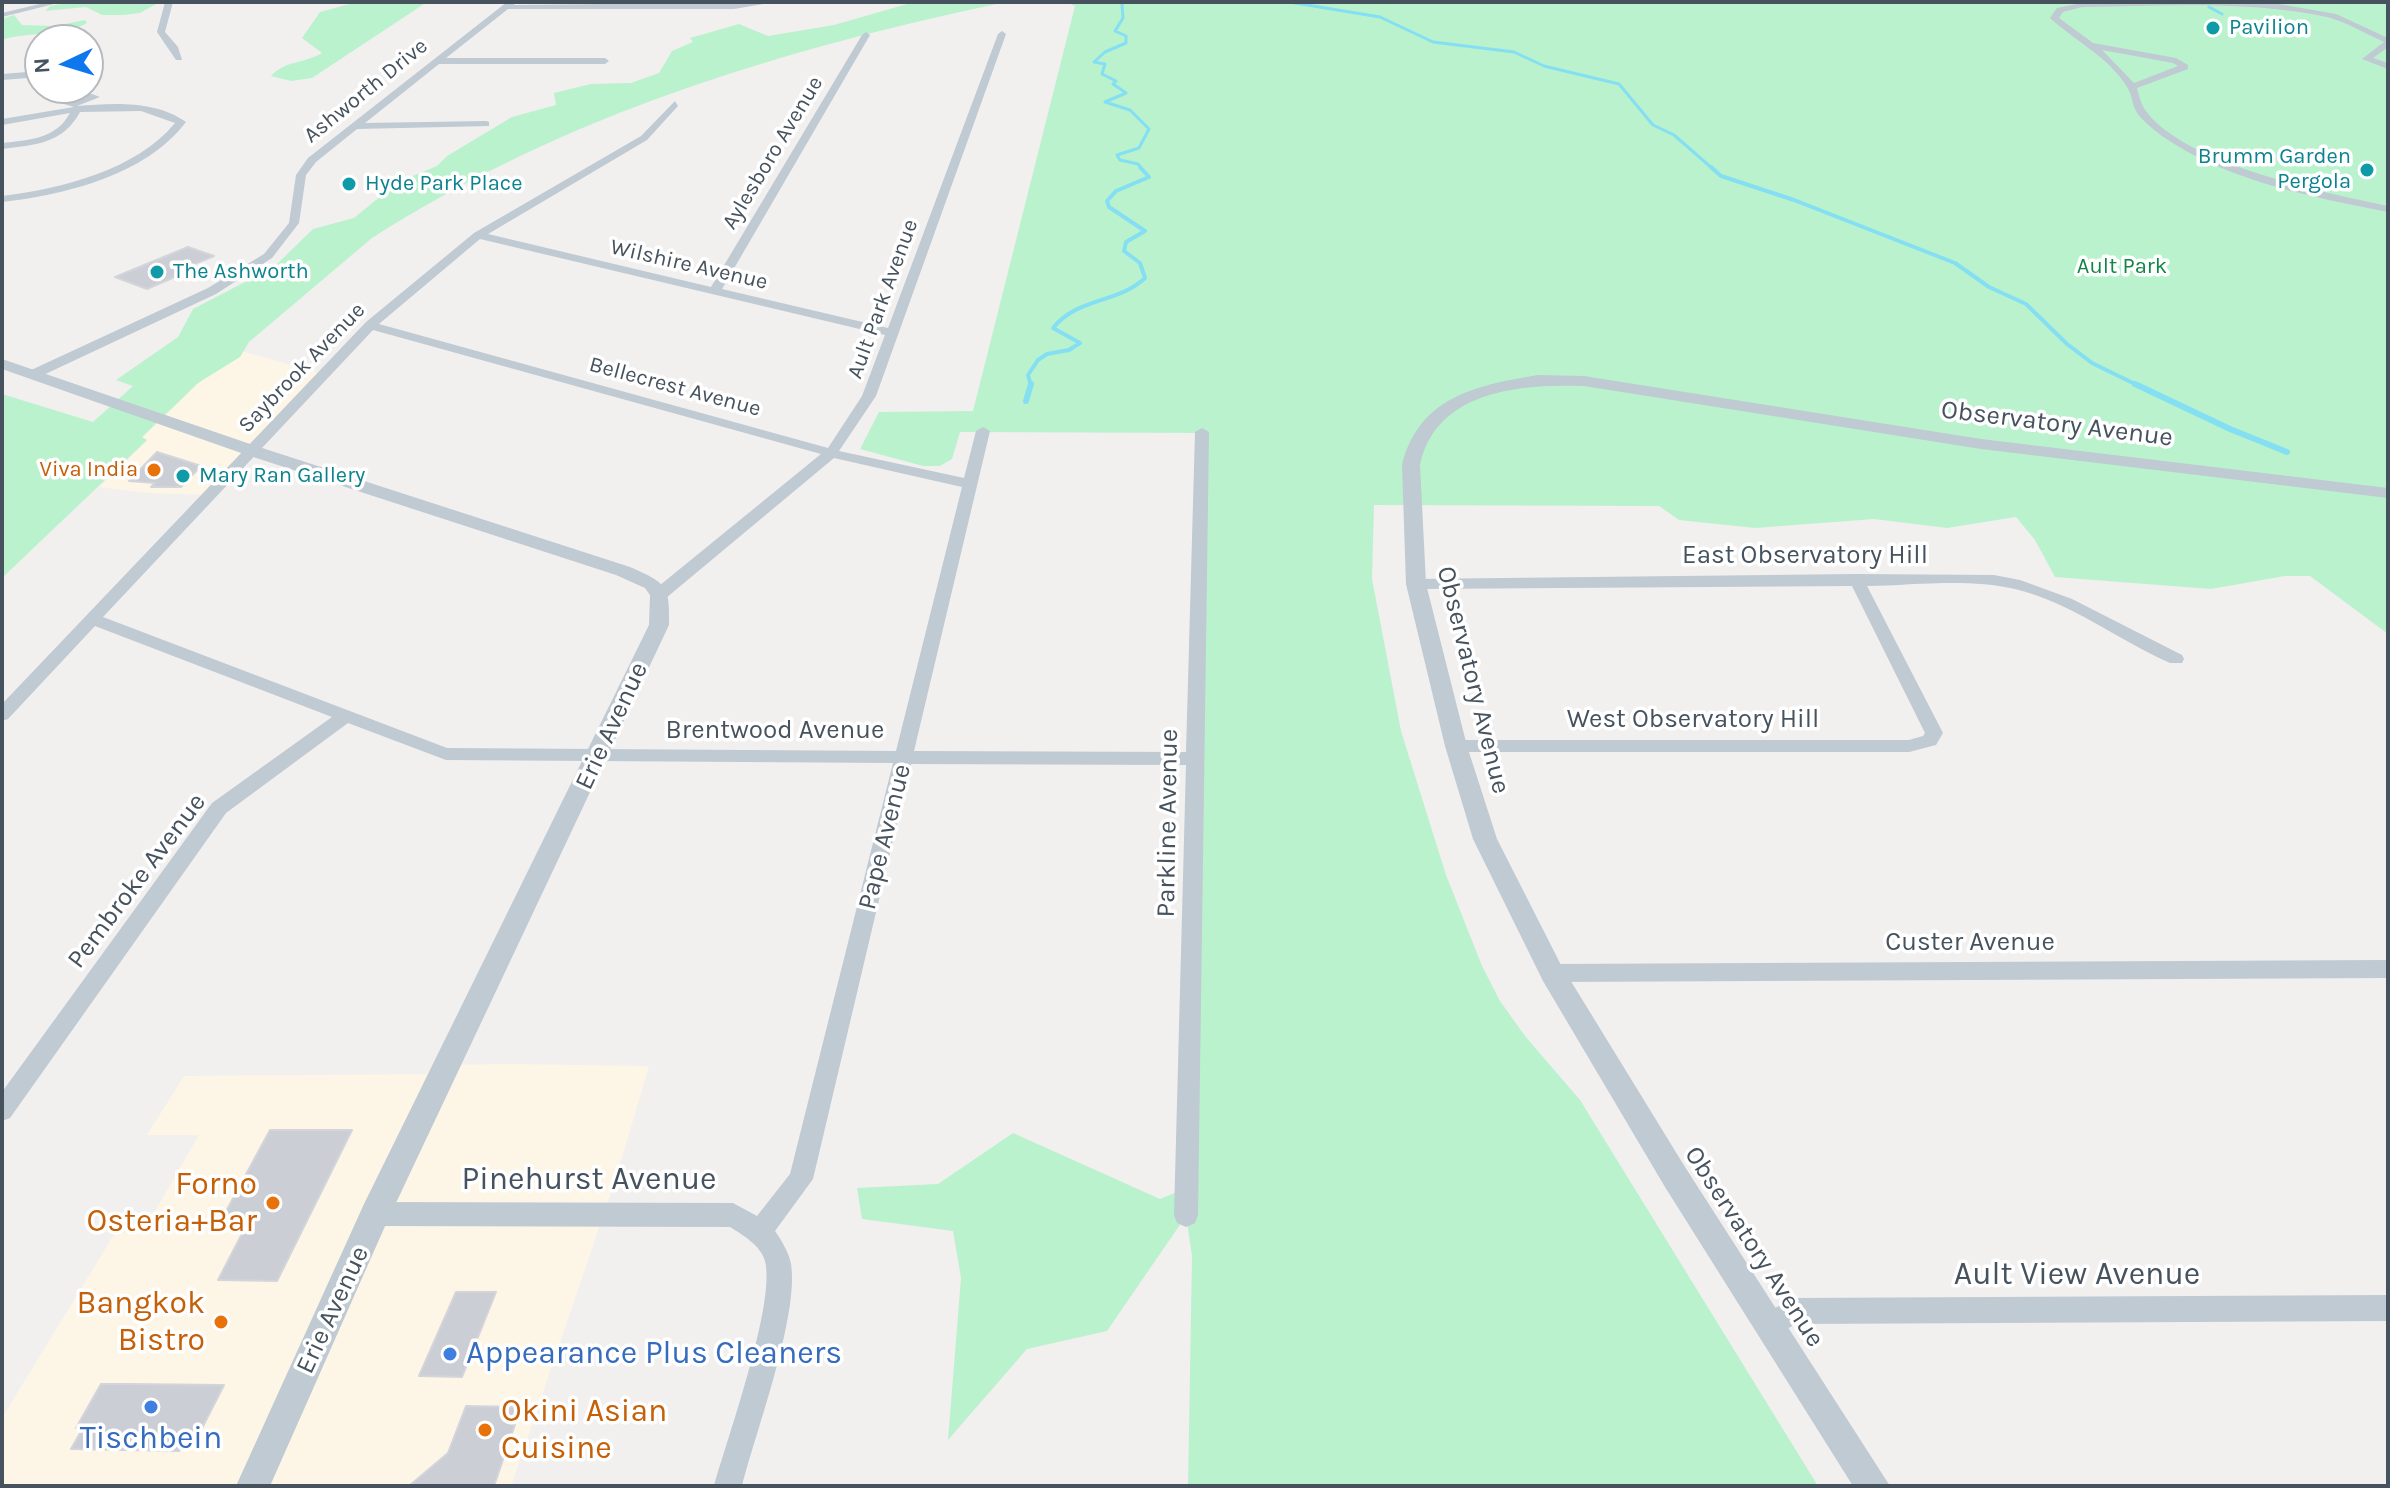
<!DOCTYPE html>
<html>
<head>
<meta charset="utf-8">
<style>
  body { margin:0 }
  #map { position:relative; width:2390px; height:1488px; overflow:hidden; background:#f2efef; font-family:Karla,sans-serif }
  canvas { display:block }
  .frame { position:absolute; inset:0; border:4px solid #46535e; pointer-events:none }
  .north { position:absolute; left:24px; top:24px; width:80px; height:80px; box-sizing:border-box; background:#fff; border:2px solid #b5babf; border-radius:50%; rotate:266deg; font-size:22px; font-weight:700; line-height:32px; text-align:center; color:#46535e }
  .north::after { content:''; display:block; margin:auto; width:28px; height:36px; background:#0d78ee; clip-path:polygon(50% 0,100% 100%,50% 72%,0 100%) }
</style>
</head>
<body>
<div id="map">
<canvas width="2390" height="1488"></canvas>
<div class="frame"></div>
<div class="north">N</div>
</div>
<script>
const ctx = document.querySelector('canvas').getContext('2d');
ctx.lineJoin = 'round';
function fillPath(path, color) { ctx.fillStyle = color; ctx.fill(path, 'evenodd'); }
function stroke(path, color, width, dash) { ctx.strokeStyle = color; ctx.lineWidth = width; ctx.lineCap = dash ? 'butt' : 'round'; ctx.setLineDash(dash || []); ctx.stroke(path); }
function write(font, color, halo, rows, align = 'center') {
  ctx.font = font + ' Karla,sans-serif'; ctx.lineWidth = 7; ctx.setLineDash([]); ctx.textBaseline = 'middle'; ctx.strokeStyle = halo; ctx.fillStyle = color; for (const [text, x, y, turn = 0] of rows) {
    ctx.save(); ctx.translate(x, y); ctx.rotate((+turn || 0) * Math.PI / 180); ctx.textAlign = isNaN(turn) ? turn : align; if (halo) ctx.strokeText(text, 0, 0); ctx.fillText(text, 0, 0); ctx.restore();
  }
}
fillPath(new Path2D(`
  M234,349L323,374L208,495L148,493L99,487L147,441L142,438Z
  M505,1064L649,1066L615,1181L511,1486H2V1418L115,1233L143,1232L199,1135H147L184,1076L449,1074L454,1065Z`), '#fdf6e7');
fillPath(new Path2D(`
  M71,2H157L158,3L140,13L123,15H102L86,7L45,11L50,6Z
  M357,2H427L312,78L291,81L271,76C286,60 303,64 322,53L302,38L320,12Z
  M914,2H1006C783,49 566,114 372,238L249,342L240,357L198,383L142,437L147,440L2,578V394L93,422L133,386L116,380L178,337L193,309L274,267L313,229L354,218L398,182L437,166L447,156L512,117L556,105L554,93L591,84L631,83L659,73L672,51L693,42L690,38L739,24L768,36L834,25Z
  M1066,2H2388V634L2310,576H2285L2211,589L2055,577L2035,540L2016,517L1947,528L1874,519L1755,528L1679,520L1659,506L1374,505L1372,579L1401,731L1446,875L1482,966L1500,1001L1525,1036L1580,1100L1818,1486H1188L1192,1256L1186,1216L1107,1331L1027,1349L948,1440L961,1278L953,1231L862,1219L857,1188L938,1184L1013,1133L1160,1199L1187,1188L1202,433L960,432L952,459L940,466H923L860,449L879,412L973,411L1075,6Z
  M14,15L22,25L55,26L85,20L87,23C58,39 33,30 2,40V19Z`), '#baf2ce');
stroke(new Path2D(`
  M1125,2L1122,4L1123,18L1115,31L1126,36V43L1105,52L1094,62L1105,64L1102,74L1116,81L1113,84L1126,93L1105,102L1130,110L1149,129L1139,148L1117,155L1120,160L1138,164L1142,169
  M1289,2L1380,17L1433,42L1514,52L1544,66L1619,84L1653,125L1674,135L1713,169
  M2209,7L2222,14`), '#85dff2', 3);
stroke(new Path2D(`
  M1711,167L1721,176L1794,200L1955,263L1989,287L2026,304L2067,344L2092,363L2139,386
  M1031,386L1028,375L1038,360L1047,354L1069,350L1080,343L1053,328C1078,297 1117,304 1145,278L1140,263L1124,251L1126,242L1145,231L1109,207L1107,201L1116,191L1149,177L1140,167`), '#85dff2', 4);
stroke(new Path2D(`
  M2135,384L2230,429L2287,452
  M1026,401L1031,384`), '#85dff2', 6);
const building = new Path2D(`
  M188,247L214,256L192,265L198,267L147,289L115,277Z
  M157,452L201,466L181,487H151L155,483L129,481Z
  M270,1130H352L277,1281L218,1280L245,1228H217Z
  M456,1292H496L462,1377L419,1376Z
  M101,1384H128L224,1385L197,1438L179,1451L71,1449L83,1428H76Z
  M466,1406L521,1407L494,1486H409L448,1453Z`);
fillPath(building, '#cbced4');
stroke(building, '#d3d5db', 2);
fillPath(new Path2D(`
  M48,2H62L2,17V13Z
  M165,2H173L165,32L178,47L182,60H176L157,32Z
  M507,2H516L514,5L775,2L734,9H508L446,58H605L609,61L605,64H439L365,123L486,121L489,122V126L357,129L316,162L306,175L299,223L272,258L216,294L39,377H29V371L208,288L264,254L289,223L296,175L308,158Z
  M2267,2L2336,14L2388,38V47L2373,58L2388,63V69L2362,59L2384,42C2366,34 2347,22 2327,17C2249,0 2163,6 2082,7L2063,12L2059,18L2093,43L2176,58L2188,65V69L2137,88C2139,95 2141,105 2146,111C2184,164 2326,193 2388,206V212C2313,197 2226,181 2162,136C2154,130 2140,119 2136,111C2132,104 2132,94 2127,87C2109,57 2075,41 2050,18L2057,8L2082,3ZM2102,50L2173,63L2178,66L2134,83Z
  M1002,31L1006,34L876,396L839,451L964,478L976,431L983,427L990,431L914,751L1186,752L1195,432L1202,428L1209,432L1198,1215L1195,1223L1186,1227L1177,1223L1174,1215L1186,765L911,764L813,1179L775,1231C782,1241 789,1253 791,1264C799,1316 756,1431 742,1486H714C727,1439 776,1303 765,1261C761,1246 743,1235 730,1227L375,1226L366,1222L363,1214L366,1206L375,1202L733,1203L757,1216L790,1174L893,763L446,760L348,723L226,813L10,1118L2,1121V1092L212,803L332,717L95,626L8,719L2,721V704L366,322L474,233L641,136L675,101L678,106L647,140L488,234L711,287L862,35L866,32L870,35L722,289L888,328L998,34ZM480,239L885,335L862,396L828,448L379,324ZM373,330L821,454L654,590L652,594L654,598H666L834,458L962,487L896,751L447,748L103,617Z
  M40,71V77L2,80V74Z
  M81,90L100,97L77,106C112,103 156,100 186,122C146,175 65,195 2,202V196C60,189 137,170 175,123L141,111L80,112C63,144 34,145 2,149V143C29,140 56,139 70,113L2,125V119L74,107L54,101ZM81,96L86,97L70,100Z
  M1856,574L1994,575L2020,580L2072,599L2182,655L2184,659L2182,663H2170C2118,640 2070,602 2015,589C1969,578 1915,585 1867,586L1943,733L1936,745L1909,752H1456L1447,746L1456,740H1909L1923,736L1925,733L1852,586L1416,589L1408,584L1416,579Z
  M2388,960V978L1552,982L1545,979L1541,973L1545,967L1552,964Z
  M2388,1295V1321L1797,1324L1769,1337L1760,1333L1756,1324L1760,1315L1796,1298Z`), '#bfcad2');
fillPath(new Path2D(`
  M2,359L256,446L630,567C666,583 670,585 669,625L386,1224L270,1486H236L364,1204L649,625L650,595L645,588L616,575L244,454L2,369Z
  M1538,375L1584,376L1981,439L2388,488V498L1981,449L1584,386C1521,384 1436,390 1420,465L1426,584L1467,746L1497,839L1561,965L1685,1167L1890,1486H1853L1665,1187L1543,981L1473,839L1445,746L1406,584L1402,465C1419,396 1478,385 1538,375Z`), '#bfcad2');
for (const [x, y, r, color] of [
  [2213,28,8,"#0f9aa8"],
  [2367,170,8,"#0f9aa8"],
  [349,184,8,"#0f9aa8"],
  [157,272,8,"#0f9aa8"],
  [154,470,8,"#e8710a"],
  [183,476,8,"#0f9aa8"],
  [273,1203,8,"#e8710a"],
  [221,1322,8,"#e8710a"],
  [450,1354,8,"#3f7fe0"],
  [151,1407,8,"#3f7fe0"],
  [485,1430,8,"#e8710a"]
]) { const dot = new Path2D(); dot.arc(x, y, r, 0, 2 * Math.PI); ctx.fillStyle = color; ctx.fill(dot); stroke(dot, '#fff', 3); }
write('22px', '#0d838f', '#fff', [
  ["Pavilion",2229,28],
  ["Brumm Garden",2351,157,"right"],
  ["Pergola",2351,182,"right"],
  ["Hyde Park Place",365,184],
  ["The Ashworth",173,272],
  ["Mary Ran Gallery",199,476]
], 'left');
write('22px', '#46535e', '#fff', [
  ["Ashworth Drive",366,91,-39],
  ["Aylesboro Avenue",773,153,-59],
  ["Wilshire Avenue",689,265,13],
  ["Ault Park Avenue",883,299,-70],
  ["Saybrook Avenue",302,368,-46],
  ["Bellecrest Avenue",675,387,15]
]);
write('22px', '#118546', '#fff', [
  ["Ault Park",2122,267]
]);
write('22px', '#c56008', '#fff', [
  ["Viva India",138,470]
], 'right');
write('26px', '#46535e', '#fff', [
  ["Observatory Avenue",2057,424,7],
  ["East Observatory Hill",1805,556],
  ["Observatory Avenue",1473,680,76],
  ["West Observatory Hill",1693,720],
  ["Erie Avenue",612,726,-65],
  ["Brentwood Avenue",775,731],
  ["Parkline Avenue",1168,823,-89],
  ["Pape Avenue",885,837,-76],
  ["Pembroke Avenue",137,881,-53],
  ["Custer Avenue",1970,943],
  ["Observatory Avenue",1754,1247,57],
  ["Erie Avenue",333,1310,-65]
]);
write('32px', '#46535e', '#fff', [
  ["Pinehurst Avenue",589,1180],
  ["Ault View Avenue",2077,1275]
]);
write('32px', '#c56008', '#fff', [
  ["Forno",257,1185],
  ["Osteria+Bar",257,1222],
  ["Bangkok",205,1304],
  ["Bistro",205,1341],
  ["Okini Asian",501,1412,"left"],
  ["Cuisine",501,1449,"left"]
], 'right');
write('32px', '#366cbe', '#fff', [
  ["Appearance Plus Cleaners",466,1354],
  ["Tischbein",151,1439,"center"]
], 'left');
</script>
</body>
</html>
